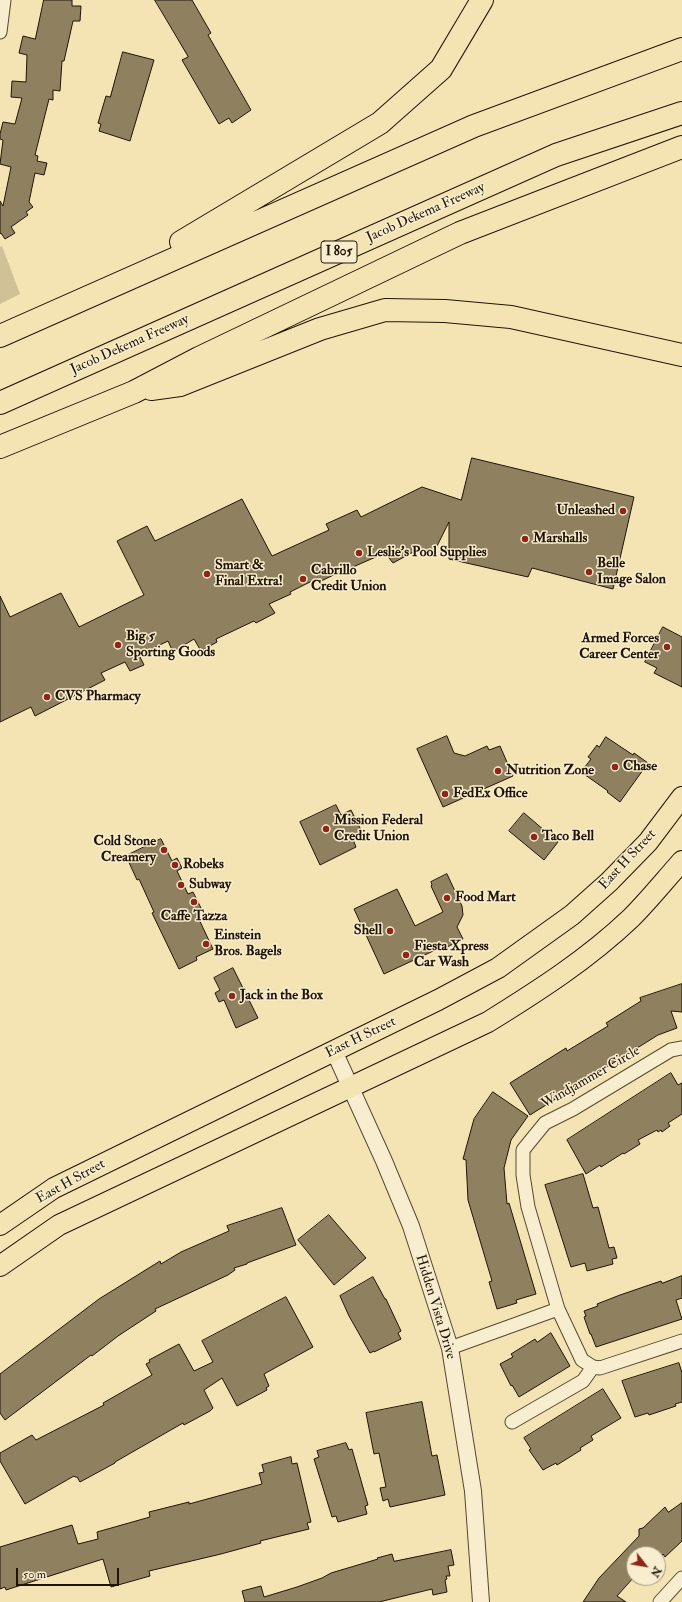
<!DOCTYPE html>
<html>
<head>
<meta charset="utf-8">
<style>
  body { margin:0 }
  #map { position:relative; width:682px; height:1602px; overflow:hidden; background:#f4e4b4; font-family:"IM FELL Double Pica",serif }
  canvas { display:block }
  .north { position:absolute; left:626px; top:1546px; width:40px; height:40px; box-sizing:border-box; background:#f8edce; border:1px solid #a2967e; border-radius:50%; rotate:121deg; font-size:11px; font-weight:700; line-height:16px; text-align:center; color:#211405 }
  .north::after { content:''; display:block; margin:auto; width:14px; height:18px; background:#8f2418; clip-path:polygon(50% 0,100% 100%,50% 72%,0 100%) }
  .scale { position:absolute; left:16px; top:1568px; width:103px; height:18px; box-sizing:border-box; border:2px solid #211405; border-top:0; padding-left:5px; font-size:12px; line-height:14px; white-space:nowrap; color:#211405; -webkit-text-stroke:3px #f8edce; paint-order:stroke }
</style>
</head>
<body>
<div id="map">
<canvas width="682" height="1602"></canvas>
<div class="north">N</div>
<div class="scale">50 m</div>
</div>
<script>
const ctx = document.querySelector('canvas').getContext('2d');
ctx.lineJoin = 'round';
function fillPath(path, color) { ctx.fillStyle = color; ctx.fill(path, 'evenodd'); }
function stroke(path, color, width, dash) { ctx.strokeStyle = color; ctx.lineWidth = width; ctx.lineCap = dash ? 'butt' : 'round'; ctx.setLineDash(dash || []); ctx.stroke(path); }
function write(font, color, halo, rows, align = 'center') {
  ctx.font = font + ' "IM FELL Double Pica",serif'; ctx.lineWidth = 3; ctx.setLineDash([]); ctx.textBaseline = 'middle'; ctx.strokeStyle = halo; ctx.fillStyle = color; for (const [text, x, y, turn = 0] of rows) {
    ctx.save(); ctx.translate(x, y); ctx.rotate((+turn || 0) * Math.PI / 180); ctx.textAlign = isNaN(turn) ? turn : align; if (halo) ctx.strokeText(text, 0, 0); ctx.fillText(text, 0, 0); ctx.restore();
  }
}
fillPath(new Path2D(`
  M2,246L20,294L0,304V247Z`), '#d0c196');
const building = new Path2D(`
  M44,0H72V6H81L80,21H73L64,61H62L60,91L53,90V100L49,99L35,155L38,156L37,161L47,163L44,175L35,173L29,202L33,207L26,212L28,215L11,227L15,233L5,239L1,233L0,234V201L3,206L11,167L0,164L3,140L0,139V134L3,122L15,124L22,98L11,97L12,81L26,82L27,55L19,53L23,36L35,39Z
  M155,0H192L211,33L208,35L251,110L232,123L229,118L219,124L182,60L188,57Z
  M123,52L154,60L130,141L99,131L101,124L98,123L106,96L110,97Z
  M472,458L634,497L613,589L532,568L528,577L449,559V522L433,554L417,550L393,563L385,553L346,570V569L319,582L318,578L290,592L291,594L269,604L275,613L256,623L254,621L216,639L217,642L201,651L194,639L173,652L168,641L139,655L144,665L130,671L125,662L101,673L105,680L35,716L31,707L0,722V596L10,617L61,593L79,627L144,595L117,541L147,526L155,541L242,499L272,556L329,530L326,524L357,510L361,517L422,487L461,500Z
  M663,627L682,637V687L654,673L657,668L645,662Z
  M447,736L454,753L465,756L487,746L489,750L500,746L513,776L443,807L417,749Z
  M606,737L633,755L634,753L648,763L620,802L607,792L608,791L581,772L591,759L588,757L597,745L599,747Z
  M336,805L341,815L351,810L362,832L352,837L356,847L320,865L300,822Z
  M524,813L558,842L544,860L509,831Z
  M161,839L172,861L177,858L182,868L177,871L188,894L193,892L202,910L196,913L213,949L196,957L197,960L179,969L152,913L154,912L139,879L137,880L126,856Z
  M447,874L462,906L463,915L457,927L463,939L447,947L446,945L384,974L354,909L397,889L415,926L443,912L431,886L432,885L431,882Z
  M233,968L258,1018L236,1028L224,1000L219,1002L215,993L220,990L214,978Z
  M682,984V1012L671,1011L677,1028L658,1035L530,1115L510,1083L566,1048L567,1051L608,1026L606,1023L641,1001L640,998Z
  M671,1073L678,1085L682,1083V1114L668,1123L670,1126L662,1132L661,1130L658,1132L657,1130L638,1140L640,1144L624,1154L623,1153L601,1167L600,1165L586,1174L567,1140Z
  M493,1092L528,1116L511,1140L504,1168L507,1204L509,1203L536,1294L516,1300L517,1303L497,1309L489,1282L492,1281L468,1200L466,1160L463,1159L474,1119Z
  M583,1174L593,1208L598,1207L609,1248L614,1247L617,1258L612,1259L613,1264L587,1271L585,1263L571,1267L545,1185Z
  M282,1208L296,1245L247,1263V1264L234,1268L235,1270L228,1275L155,1309L156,1311L118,1336L92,1356L91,1355L5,1420L0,1413V1374L99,1299L160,1261L161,1264L181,1252L229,1231L227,1226Z
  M329,1215L366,1258L334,1285L298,1240Z
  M682,1276V1298L676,1300L682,1319L596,1347L591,1334H590L584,1317L586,1316L584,1311L598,1306L597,1304L620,1295L661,1281L662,1283Z
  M373,1277L385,1299H386L401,1331L398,1333L401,1339L374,1352V1351L370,1353L349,1316L340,1296Z
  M286,1297L313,1347L264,1374L269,1386L266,1388L267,1390L237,1406L222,1378L204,1390L213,1408L210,1411L184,1425L183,1423L115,1462V1463L80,1482L77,1477H75L74,1476L25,1504L0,1461V1453L32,1435L36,1440L104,1405L103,1403L152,1375L146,1364L150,1362L149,1360L179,1344L194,1371L213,1362L202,1341Z
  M551,1333L570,1366L519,1397L512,1385L511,1386L500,1364L513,1357L511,1354L535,1339L537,1342Z
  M679,1363L682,1373V1402L675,1404L676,1406L649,1415L648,1413L635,1417L622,1381Z
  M603,1389L621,1418L591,1436L593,1440L580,1448L581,1450L557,1465L556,1463L543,1470L529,1450L531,1449L524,1438Z
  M422,1402L432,1456L437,1455L445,1495L390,1507L388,1499L383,1501L380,1488L386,1487L379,1453L374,1454L366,1413Z
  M346,1443L349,1450L352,1449L368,1505L365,1506L367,1514L338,1522L336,1516L332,1517L314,1459L319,1457L317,1451Z
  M291,1457L292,1464L297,1463L311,1522L307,1523L309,1529L260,1541L261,1543L221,1554L149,1571L150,1576L111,1587L103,1559L6,1590L5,1587L0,1589V1547L72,1525L78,1544L98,1539L97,1532L150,1517L149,1512L189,1502V1504L262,1484L259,1473L264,1472L262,1465Z
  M682,1503V1541L665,1557L663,1554L660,1557L658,1554H634V1577L617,1596L626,1602H583L599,1578L639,1536V1529L643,1528L665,1507L668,1512Z
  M451,1550L454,1565L448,1566L450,1576H446L447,1579L445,1580L447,1592L433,1595L432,1589L379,1602H245L242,1591L261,1586L264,1597L297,1587L322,1578L331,1573L378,1559L377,1558L392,1554L394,1561Z`);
fillPath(building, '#8f8060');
stroke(building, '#211405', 1);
const minor = new Path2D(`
  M0,32L4,0
  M682,1048L671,1050L573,1109L545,1123L523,1150V1175L528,1207L558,1309L582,1360L593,1367L600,1368L682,1341
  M450,1348L558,1309
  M512,1422L583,1381L593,1367
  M660,1602L682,1578`);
const tertiary = new Path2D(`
  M334,1051L384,1161L411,1226L450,1348L473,1491L481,1602`);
const primary = new Path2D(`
  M0,1225L54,1188L438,1000L498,968L572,915L609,882L648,842L682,797
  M0,1266L59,1225L488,1022C538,991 588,959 631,918C649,900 665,880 682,861`);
const motorway = new Path2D(`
  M181,242L380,123L441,69L482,0
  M0,336L474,126L682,49
  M151,389L180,385L320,329L385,310L445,311L511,317L682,355
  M0,403L556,155L682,113
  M0,447L134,392L199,358L460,233L682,147`);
stroke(minor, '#564831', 15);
stroke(tertiary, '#564831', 18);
stroke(primary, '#211405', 22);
stroke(motorway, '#211405', 24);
stroke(minor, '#f8edce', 13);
stroke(tertiary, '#f8edce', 16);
stroke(primary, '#f4e4b4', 20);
stroke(motorway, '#f4e4b4', 22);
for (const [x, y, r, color] of [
  [623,511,4,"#8f2418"],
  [525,539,4,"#8f2418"],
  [359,553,4,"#8f2418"],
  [589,572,4,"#8f2418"],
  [207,574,4,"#8f2418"],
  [303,579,4,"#8f2418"],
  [118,645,4,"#8f2418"],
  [667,647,4,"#8f2418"],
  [47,697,4,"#8f2418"],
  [615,767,4,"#8f2418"],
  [498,771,4,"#8f2418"],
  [445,794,4,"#8f2418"],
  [326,829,4,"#8f2418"],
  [534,837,4,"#8f2418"],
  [164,850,4,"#8f2418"],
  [175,865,4,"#8f2418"],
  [181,885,4,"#8f2418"],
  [447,898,4,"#8f2418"],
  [194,902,4,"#8f2418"],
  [390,931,4,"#8f2418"],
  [206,944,4,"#8f2418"],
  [406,955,4,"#8f2418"],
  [232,996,4,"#8f2418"]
]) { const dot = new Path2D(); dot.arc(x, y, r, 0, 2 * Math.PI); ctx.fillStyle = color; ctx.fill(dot); stroke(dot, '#f8edce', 1.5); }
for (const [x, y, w] of [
  [339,252,36]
]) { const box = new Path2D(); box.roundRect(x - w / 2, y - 11, w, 22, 3); ctx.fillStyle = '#f8edce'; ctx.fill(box); stroke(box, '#211405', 1); }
write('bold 13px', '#211405', null, [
  ["I 805",339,252]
]);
write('14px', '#211405', '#f8edce', [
  ["Jacob Dekema Freeway",426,213,-24],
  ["Jacob Dekema Freeway",130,345,-24],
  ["East H Street",628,860,-47],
  ["East H Street",361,1038,-26],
  ["Windjammer Circle",591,1078,-30],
  ["East H Street",71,1182,-29],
  ["Hidden Vista Drive",435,1307,73]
]);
write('bold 14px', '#211405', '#f8edce', [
  ["Unleashed",615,511,"right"],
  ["Marshalls",533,539],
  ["Leslie's Pool Supplies",367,553],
  ["Belle",597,564],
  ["Image Salon",597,580],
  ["Smart &",215,566],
  ["Final Extra!",215,582],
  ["Cabrillo",311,571],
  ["Credit Union",311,587],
  ["Big 5",126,637],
  ["Sporting Goods",126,653],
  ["Armed Forces",659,639,"right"],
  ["Career Center",659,655,"right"],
  ["CVS Pharmacy",55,697],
  ["Chase",623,767],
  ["Nutrition Zone",506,771],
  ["FedEx Office",453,794],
  ["Mission Federal",334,821],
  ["Credit Union",334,837],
  ["Taco Bell",542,837],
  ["Cold Stone",156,842,"right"],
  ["Creamery",156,858,"right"],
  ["Robeks",183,865],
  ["Subway",189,885],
  ["Food Mart",455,898],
  ["Caffe Tazza",194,917,"center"],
  ["Shell",382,931,"right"],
  ["Einstein",214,936],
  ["Bros. Bagels",214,952],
  ["Fiesta Xpress",414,947],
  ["Car Wash",414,963],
  ["Jack in the Box",240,996]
], 'left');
</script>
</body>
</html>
